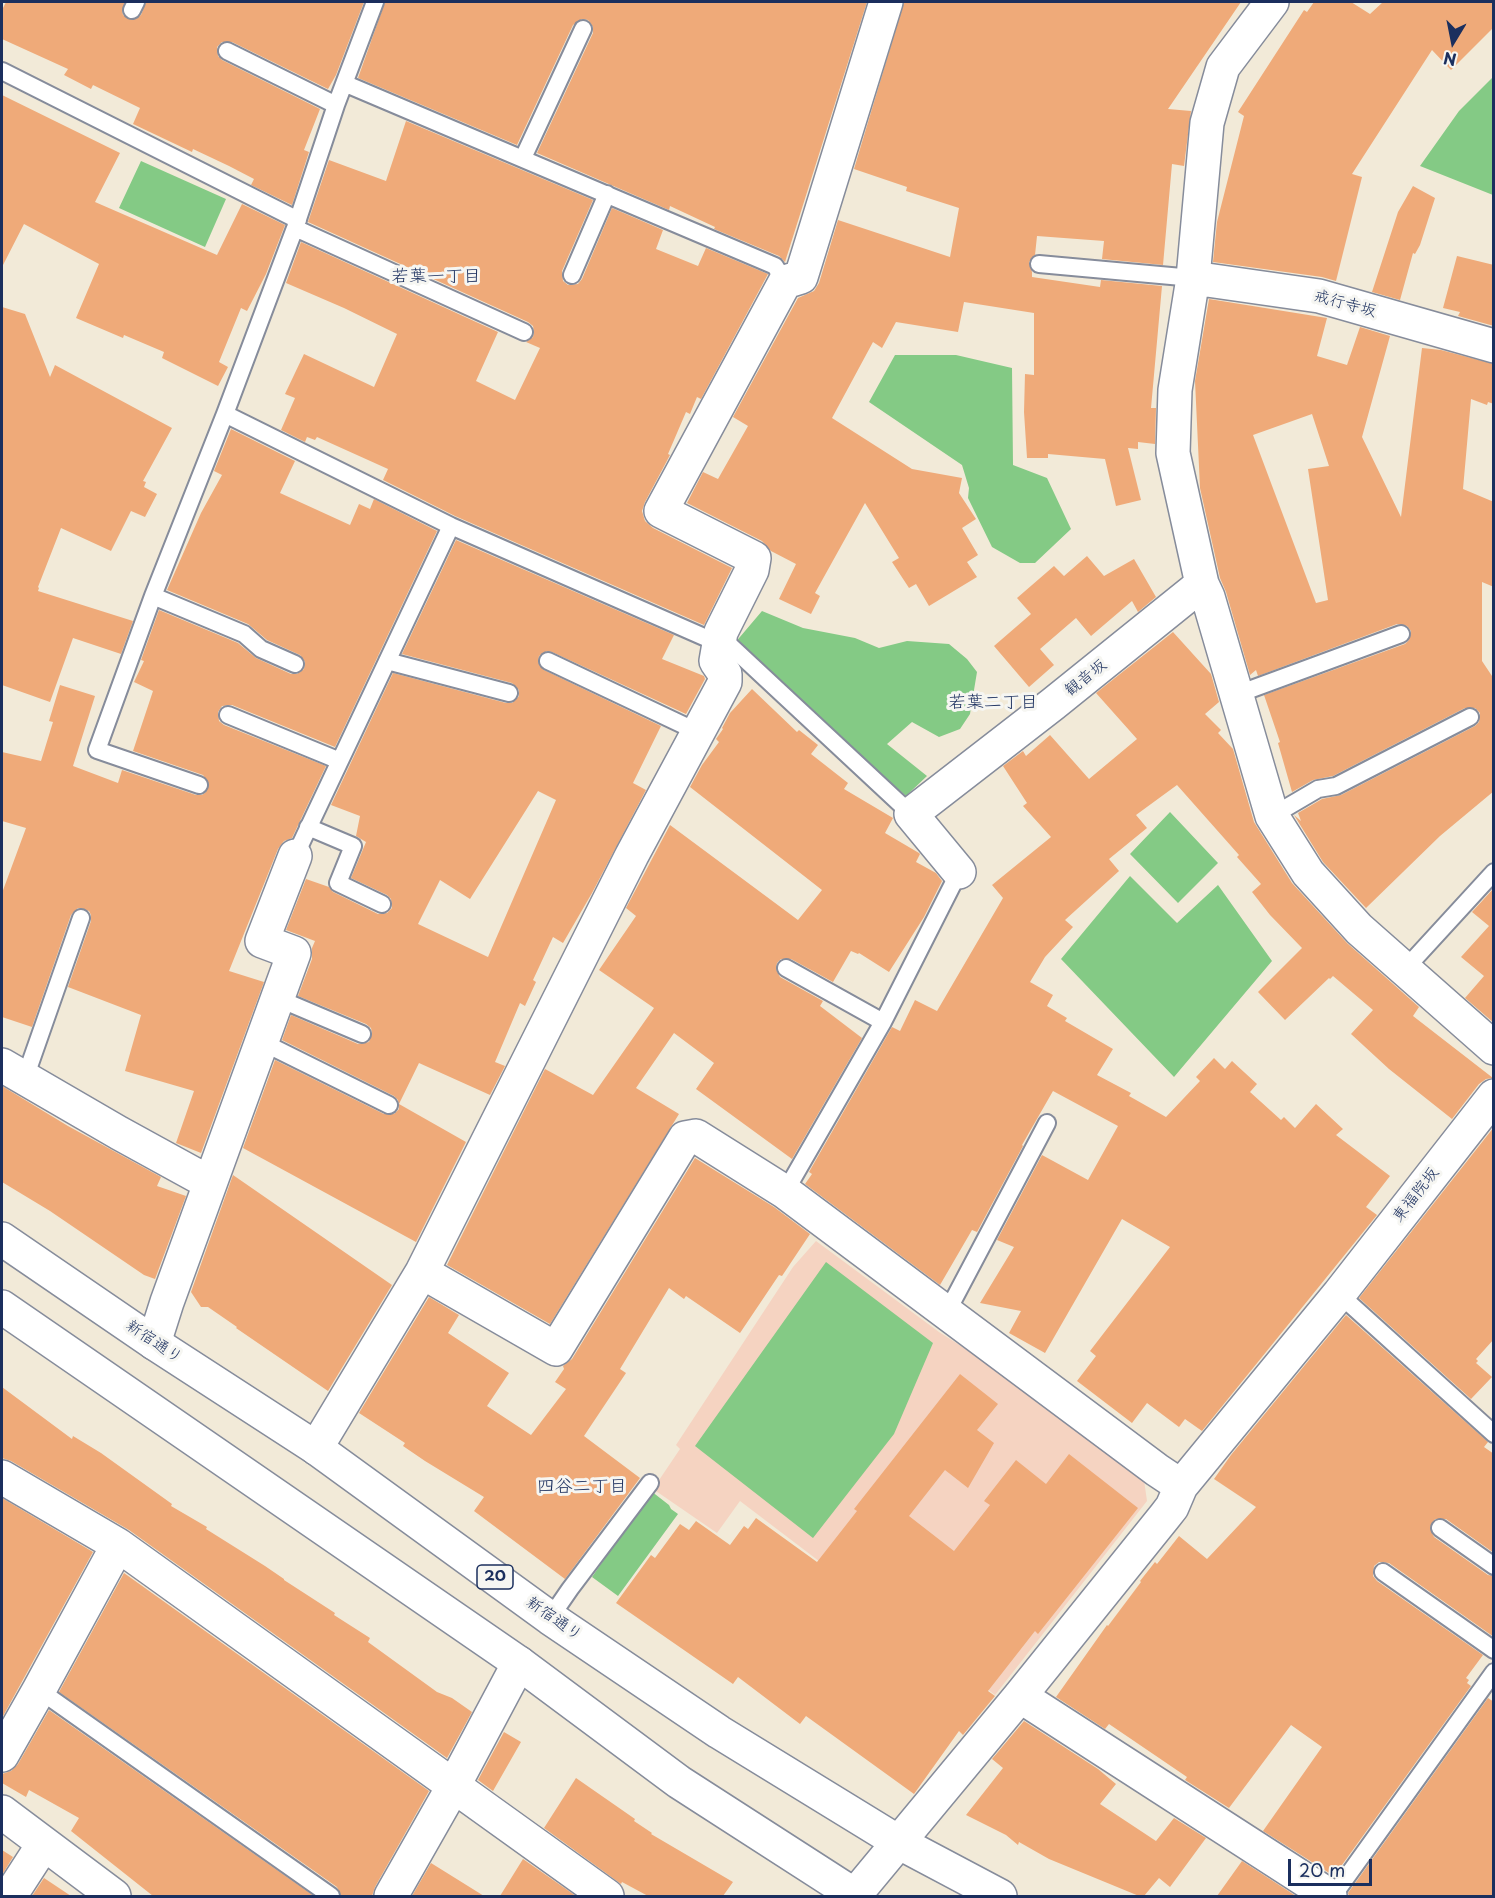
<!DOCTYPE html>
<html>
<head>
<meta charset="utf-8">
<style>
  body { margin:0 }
  #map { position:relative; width:1495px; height:1898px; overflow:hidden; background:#f2ead8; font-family:"Playpen Sans",sans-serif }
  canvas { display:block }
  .frame { position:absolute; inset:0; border:3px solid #1b2f5e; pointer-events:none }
  .north { position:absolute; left:1423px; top:12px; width:60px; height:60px; -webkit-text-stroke:4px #f6f6f2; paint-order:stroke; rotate:190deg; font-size:16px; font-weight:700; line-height:24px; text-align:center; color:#1b2f5e }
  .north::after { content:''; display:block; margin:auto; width:21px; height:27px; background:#1b2f5e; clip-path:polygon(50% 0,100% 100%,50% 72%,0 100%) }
  .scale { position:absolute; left:1288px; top:1859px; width:84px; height:27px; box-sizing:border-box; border:3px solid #1b2f5e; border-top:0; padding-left:8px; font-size:18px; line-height:21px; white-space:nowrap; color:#1b2f5e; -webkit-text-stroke:4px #f6f6f2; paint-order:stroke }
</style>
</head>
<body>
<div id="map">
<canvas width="1495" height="1898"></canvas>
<div class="frame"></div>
<div class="north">N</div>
<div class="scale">20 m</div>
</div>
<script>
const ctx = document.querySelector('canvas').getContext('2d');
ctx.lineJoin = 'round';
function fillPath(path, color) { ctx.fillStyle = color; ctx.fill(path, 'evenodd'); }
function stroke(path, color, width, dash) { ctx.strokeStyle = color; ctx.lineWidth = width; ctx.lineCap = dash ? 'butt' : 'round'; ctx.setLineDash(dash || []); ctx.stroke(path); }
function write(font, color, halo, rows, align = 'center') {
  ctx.font = font + ' "Playpen Sans","Klee One",sans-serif'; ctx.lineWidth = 6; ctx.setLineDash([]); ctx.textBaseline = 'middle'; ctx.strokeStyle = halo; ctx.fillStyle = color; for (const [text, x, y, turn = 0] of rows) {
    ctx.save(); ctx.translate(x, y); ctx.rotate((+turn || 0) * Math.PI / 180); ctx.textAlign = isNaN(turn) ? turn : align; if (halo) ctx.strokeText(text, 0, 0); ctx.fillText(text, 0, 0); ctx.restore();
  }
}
fillPath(new Path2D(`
  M816,1241L939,1332L980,1358L1144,1480L1147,1501L995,1695L740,1501L717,1533L653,1489L680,1449L676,1445L793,1267Z`), '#f5d3c1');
fillPath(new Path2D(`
  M1493,77V195L1420,166L1459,111Z
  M141,161L226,199L205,247L119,208Z
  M895,355H956L1012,368L1013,465L1047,478L1071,529L1035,563H1020L992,547L968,498L969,488L962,465L869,402Z
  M762,611L803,628L855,638L879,648L907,641L949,644L967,659L977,672L970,714L960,729L939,737L912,722L887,744L927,776L906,796L734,644Z
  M1170,812L1218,863L1178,903L1130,854Z
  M1130,876L1177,923L1218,885L1272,961L1174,1077L1061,959Z
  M826,1262L933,1343L894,1434L813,1538L695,1446Z
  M651,1491L669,1505L671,1509L678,1514L618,1596L592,1577Z`), '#84ca85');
fillPath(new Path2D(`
  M6,2H125L122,10L123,15L132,20L141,15L146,2H364L336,75L328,89L232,42H222L217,47L218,56L222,60L320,109L304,150L309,152L292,205L251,185L254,179L229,166L193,149L192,152L133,124L140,108L93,85L91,89L64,75L68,69L2,39V10Z
  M385,2H867L785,262L779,256L714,229L715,227L670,206L669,210L537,153L593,33V27L588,20L582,19L573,25L517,145L358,78Z
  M904,2H1241L1168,109L1191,111L1184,166L1172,164L1163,265L1102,259L1104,241L1037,236L1035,255L1029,262L1032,272V277L1100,287L1101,280L1162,286L1151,408H1156L1155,444L1138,442V449L1128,448L1141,500L1116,506L1105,459L1048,454V458H1027L1024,412L1025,374L1034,375V313L964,302L958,332L896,322L882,348L873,342L832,418L912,469L962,478L959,493L976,519L962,528L978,555L967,562L977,577L929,606L916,584L909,588L892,562L899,558L865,503L815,593L820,596L811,614L779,599L796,564L771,551L762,541L687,503L703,472L718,479L748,426L733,417L798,298L814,291L819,283L838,220L950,257L959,208L906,191L907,187L854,169Z
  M1314,2H1351L1370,14L1383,2H1494V27L1451,70L1432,50L1352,174L1362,177L1336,281L1322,277L1213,262L1217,222L1244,116L1238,112L1304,10L1307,12Z
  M2,95L120,153L95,202L217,255L242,204L285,225L266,274L247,311L241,308L219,362L228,367L218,386L162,358L164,352L124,335L123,338L76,318L99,264L24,224L2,267Z
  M406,121L593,200L562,271L563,281L568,285L578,284L582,279L612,208L663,230L656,249L698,266L706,248L768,274L701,399L697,397L690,414L686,412L668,454L670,455L645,502L642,511L645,521L653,528L732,568L704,625L455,516L383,480L388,469L317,437L315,440L307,437L305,442L281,430L295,398L285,394L304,354L374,387L397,334L344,308L286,283L301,242L498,332L476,381L515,400L540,348L526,342L533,337L534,332L533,326L528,322L308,222L329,160L386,181Z
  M1413,186L1435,198L1420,245L1415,254L1413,253L1400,300L1372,292L1398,212Z
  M1457,256L1494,265V326L1458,316L1460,312L1443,308Z
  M1209,299L1327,318L1317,356L1347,365L1360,327L1390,336L1362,437L1401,517L1422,348L1441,350L1494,364V404L1488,402L1487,405L1471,399L1463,489L1494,502V587L1482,582V661L1494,679V791L1440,836L1366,908L1323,862L1294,815L1301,821L1298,813L1322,799L1341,795L1475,726L1479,722L1480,713L1475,708H1465L1333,776L1313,780L1292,792L1278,743L1280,742L1264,695L1405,644L1409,640L1411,631L1407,626L1397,624L1258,676L1256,670L1250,675L1226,592L1220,578L1200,488L1195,381ZM1312,414L1329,466L1308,469L1328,600L1316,603L1253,435Z
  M2,307L25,314L50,377L55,365L172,428L143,481L146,482L144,487L157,494L145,517L131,511L111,551L61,528L38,587L39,588L38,591L133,621L121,654L73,638L50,702L2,685Z
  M231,429L295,461L280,493L350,525L359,504L370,509L374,499L437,531L335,747L232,705L222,706L218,712L219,721L224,725L326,766L292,838L284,841L278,849L229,971L264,982L201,1153L176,1143L194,1091L125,1071L141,1015L68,987L91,921V915L89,911L78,908L71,915L32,1027L2,1017V893L26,828L2,821V752L41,761L53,722L49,721L60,685L95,696L73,766L118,783L122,770L196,795H202L206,792L209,784L203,775L133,751L153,691L134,682L144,661L141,660L159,610L238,643L256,658L291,674H297L304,669L305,662L300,655L267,640L248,624L167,590L201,513L222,475L214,471Z
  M456,540L674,635L662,659L704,676L705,679L686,714L552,652L547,651L539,656L538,662L544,670L661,726L633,783L646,790L592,893L563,943L553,937L533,980L536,982L525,1006L520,1003L495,1062L505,1066L490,1095L419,1063L399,1104L466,1142L416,1242L243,1148L275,1060L384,1114H394L399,1109L398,1100L394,1096L282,1040L291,1015L358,1044L369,1042L372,1033L371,1028L366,1024L298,996L312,959V948L315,941L286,930L306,879L329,887L333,892L378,914L387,913L392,908L391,899L387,895L351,878L366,842L356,836L360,816L331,805L393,673L506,703H512L519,696V690L512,683L402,654ZM538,791L556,800L488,957L418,924L440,880L470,899Z
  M1087,556L1104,576L1134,559L1156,597L1138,612L1132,601L1091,636L1076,618L1040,649L1054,665L1029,687L994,646L1031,614L1017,598L1054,566L1064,576Z
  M1173,632L1211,674L1219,702L1205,714L1221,730L1218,733L1233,749L1254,822L1292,883L1347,943L1419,1007L1413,1016L1493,1078L1486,1079L1479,1084L1452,1119L1389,1069L1351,1034L1373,1010L1333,976L1330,979L1329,978L1285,1020L1258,992L1302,948L1270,915L1252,892L1261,884L1237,857L1239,855L1177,785L1136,815L1147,828L1109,859L1119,871L1065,920L1073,927L1045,957L1030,982L1053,995L1047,1006L1067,1018L1065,1021L1113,1049L1097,1075L1131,1093L1129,1096L1166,1117L1200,1081L1196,1077L1214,1058L1225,1069L1232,1061L1257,1084L1250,1092L1281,1120L1284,1117L1295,1128L1316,1104L1343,1129L1336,1135L1390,1176L1366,1207L1377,1215L1202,1431L1185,1419L1179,1427L1147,1403L1132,1423L1077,1381L1096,1356L1090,1351L1170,1247L1122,1219L1045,1353L1009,1333L1021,1311L980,1303L1014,1247L997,1240L1042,1155L1088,1180L1118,1126L1053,1091L1022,1145L1023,1146L977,1232L972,1230L940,1285L805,1184L812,1174L809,1172L892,1027L900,1031L915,1000L937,1011L1003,898L992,885L1051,837L1023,806L1027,803L1003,766L1023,751L1026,756L1050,735L1089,779L1137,739L1096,693Z
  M752,689L797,732L799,730L818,745L811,754L848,783L844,789L893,818L885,833L919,853L920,854L916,862L936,873L942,881L924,917L889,972L859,953L858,954L851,951L833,982L791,959H781L777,963L776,969L780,977L823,1001L820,1006L862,1038L792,1159L696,1089L714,1063L674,1033L636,1088L679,1114L550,1324L447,1265L545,1069L593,1095L654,1008L599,970L636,916L626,908L670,825L798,920L822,890L690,787L702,765L719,742L716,739L723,729L722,728L730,713Z
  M1494,888V1023L1465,998L1484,976L1461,957L1489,926L1472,912Z
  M2,1086L68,1126L161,1177L157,1186L186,1196L155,1279L144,1275L50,1211L2,1182Z
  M1494,1127V1339L1476,1359L1478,1361L1476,1363L1492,1377L1471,1399L1359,1298Z
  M695,1158L774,1207L810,1234L782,1276L779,1275L740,1333L686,1296L684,1299L669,1288L620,1369L626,1373L584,1436L640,1478L565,1579L474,1511L484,1497L425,1461L403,1446L405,1443L359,1413L429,1297L459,1315L448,1333L509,1373L487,1406L531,1435L566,1389L555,1382L564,1369L563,1366L572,1359Z
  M233,1175L392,1285L328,1391L236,1328L237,1327L208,1307H201L191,1292Z
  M1346,1315L1488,1442L1484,1447L1494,1454V1553L1446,1519H1435L1430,1528L1434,1537L1488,1575L1494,1576V1637L1389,1563L1379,1562L1374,1566L1373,1576L1377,1581L1483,1655L1466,1678L1469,1680L1467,1683L1471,1686L1334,1876L1263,1831L1322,1747L1291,1725L1229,1808L1185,1780L1187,1777L1109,1724L1105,1729L1056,1697L1107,1625L1108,1626L1141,1582L1140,1581L1155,1562L1157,1564L1179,1536L1207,1559L1256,1507L1214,1479L1231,1455Z
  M960,1374L998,1404L977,1430L994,1443L968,1488L945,1470L909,1516L954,1551L990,1505L984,1501L1016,1460L1046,1484L1069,1454L1138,1508L1038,1634L1035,1631L988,1691L995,1696L963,1735L959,1731L914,1794L806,1716L800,1724L738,1677L733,1684L616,1603L651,1555L655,1558L680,1524L689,1530L696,1521L730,1545L744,1526L748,1529L756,1518L817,1562L857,1511L854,1509Z
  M2,1387L72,1439L73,1436L101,1453L172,1504L171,1506L207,1527L206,1529L265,1566L284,1579V1580L335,1613L334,1615L370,1638L368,1642L437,1692L452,1698L472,1712L447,1758L129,1530L11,1461L2,1458Z
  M2,1498L93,1552L2,1718Z
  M124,1573L429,1791L375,1887L372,1896H341L337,1887L59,1692Z
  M1488,1698L1494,1702V1896H1349L1348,1893Z
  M49,1710L314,1896H153L71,1831L79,1818L29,1790L26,1797L2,1783V1774L11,1771L18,1764Z
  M1024,1721L1098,1769L1116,1784L1100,1804L1156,1841L1174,1818L1206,1838L1170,1887L1159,1878L1144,1896H1139L1049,1859L1019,1842L1018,1845L1006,1835L966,1815L1003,1768L992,1759Z
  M504,1732L521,1742L493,1791L478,1780Z
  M576,1778L635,1819L634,1821L652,1833L651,1834L733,1882L723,1896H648L622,1882L621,1884L544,1828Z
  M2,1850L13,1857L2,1875Z
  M523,1859L576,1896H500Z
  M1242,1861L1296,1896H1217Z
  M431,1863L484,1896H412Z
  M44,1878L71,1896H32Z`), '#efaa79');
const lane = new Path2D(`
  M132,10L136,2
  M227,51L336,105
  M2,71L298,220
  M346,84L775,266L785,282
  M523,158L583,29
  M295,228L524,332
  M1039,264L1193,278
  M572,275L607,194
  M225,414L451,526L720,644
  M153,596L244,634L261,649L295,664
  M721,637L911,814
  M387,661L509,693
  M548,661L698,732
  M1238,694L1401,634
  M228,715L340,761
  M199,785L97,750L153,596L225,414L295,228L336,105L375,2
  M1272,816L1318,789L1336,786L1470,717
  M308,827L353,846L338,883L382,904
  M295,856L451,526
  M786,968L883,1022
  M1405,969L1494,872
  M277,998L362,1034
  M262,1042L389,1105
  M25,1078L81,918
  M785,1192L883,1022L959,872
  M1339,1294L1494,1434
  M947,1312L1047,1123
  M1440,1528L1494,1566
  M1383,1572L1494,1650
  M550,1618L570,1589L650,1483
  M39,1690L331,1896
  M1333,1896L1494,1672`);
const street = new Path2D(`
  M1272,2L1223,67L1207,123L1193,278L1175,390L1173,453L1202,584L1208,597L1272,816L1308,873L1359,929L1494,1048
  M1193,278L1319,296L1494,346
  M959,872L911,814L1053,704L1202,584
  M2,1065L119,1133L210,1183
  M422,1272L632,855L725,682V674L716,661L721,632L752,570L754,558L661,511L785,282L801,277L886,2
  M154,1343L167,1302L294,953L262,941L295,856
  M316,1448L422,1272L556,1349L685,1138L696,1136L785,1192L1157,1470L1181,1486
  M2,1477L118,1545L607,1896
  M1020,1696L1330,1896
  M2,1755L39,1690L118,1545
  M2,1812L114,1896
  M10,1896L43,1845
  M391,1896L453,1787L519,1663
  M854,1896L1020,1696L1165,1516L1172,1507L1181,1486L1339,1294L1494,1096`);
const highway = new Path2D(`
  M2,1239L154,1343L316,1448L550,1618L719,1732L900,1843L1000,1896
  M2,1307L519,1663L679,1782L856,1896`);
stroke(lane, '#868c9b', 20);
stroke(street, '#868c9b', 36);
stroke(highway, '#868c9b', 36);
stroke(lane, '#fff', 16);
stroke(street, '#fff', 33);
stroke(highway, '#fff', 33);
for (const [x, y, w] of [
  [495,1577,36]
]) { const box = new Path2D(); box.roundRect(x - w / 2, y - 12, w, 24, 4.5); ctx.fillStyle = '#f6f6f2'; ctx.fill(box); stroke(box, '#1b2f5e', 1.5); }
write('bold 15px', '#1b2f5e', null, [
  ["20",495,1577]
]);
write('16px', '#1b2f5e', '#f6f6f2', [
  ["戒行寺坂",1345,304,15],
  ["観音坂",1086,678,-39],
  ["東福院坂",1416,1195,-52],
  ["新宿通り",154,1342,34],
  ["新宿通り",554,1619,35]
]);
write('18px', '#1b2f5e', '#f6f6f2', [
  ["若葉一丁目",436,277],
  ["若葉二丁目",993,703],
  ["四谷二丁目",582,1487]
]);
</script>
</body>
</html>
